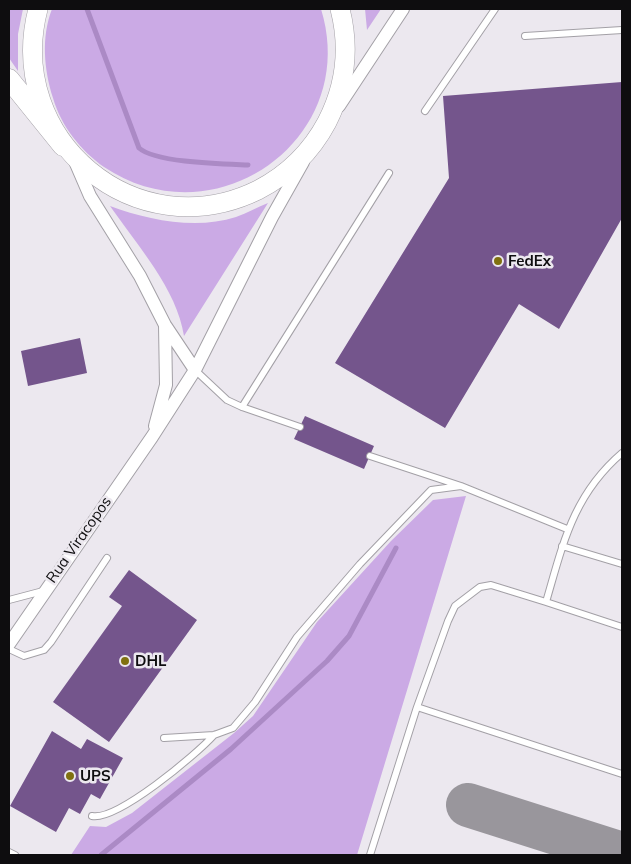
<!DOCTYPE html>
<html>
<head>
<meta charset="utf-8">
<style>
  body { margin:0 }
  #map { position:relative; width:631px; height:864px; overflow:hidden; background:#ece8ef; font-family:Mulish,sans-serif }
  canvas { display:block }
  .frame { position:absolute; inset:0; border:10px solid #0e0d0f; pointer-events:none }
</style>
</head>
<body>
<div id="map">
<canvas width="631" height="864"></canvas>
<div class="frame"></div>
</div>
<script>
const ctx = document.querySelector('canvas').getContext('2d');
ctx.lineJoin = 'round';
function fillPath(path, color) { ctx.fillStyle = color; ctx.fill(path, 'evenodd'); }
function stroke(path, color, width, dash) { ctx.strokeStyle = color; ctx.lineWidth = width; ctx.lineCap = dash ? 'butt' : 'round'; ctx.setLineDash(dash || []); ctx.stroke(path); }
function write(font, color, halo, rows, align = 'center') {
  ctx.font = font + ' Mulish,sans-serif'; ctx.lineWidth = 5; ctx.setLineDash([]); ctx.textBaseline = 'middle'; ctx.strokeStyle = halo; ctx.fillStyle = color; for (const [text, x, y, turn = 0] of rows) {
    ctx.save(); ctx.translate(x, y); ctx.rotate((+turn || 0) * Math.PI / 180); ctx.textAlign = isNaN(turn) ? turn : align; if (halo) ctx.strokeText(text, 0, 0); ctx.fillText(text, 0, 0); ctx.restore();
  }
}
fillPath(new Path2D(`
  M9,9H23L18,34V71L9,58Z
  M52,9H321C361,138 216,242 104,167C81,151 61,126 53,98C44,70 41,37 52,9Z
  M365,9H381L367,30Z
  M268,203L184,336C177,289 137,245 110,206C148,220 196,230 236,217C247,213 258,207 268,203Z
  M466,496L357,855H71L90,826L106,827L132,813L234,733L253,716L317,622L391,541L433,500Z`), '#cbaae5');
stroke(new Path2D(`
  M87,9L139,148C156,163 224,164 248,165
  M101,855L231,749L327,661L349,636L396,548`), '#ab8ac5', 5);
stroke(new Path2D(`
  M468,805L622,854`), '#99969c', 44);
fillPath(new Path2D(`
  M622,82V218L559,329L519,304L445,428L335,363L449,178L443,96Z
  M80,338L87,373L28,386L21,351Z
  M305,416L374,446L364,469L294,439Z
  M129,570L197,620L109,742L53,702L122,606L109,597Z
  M52,731L81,749L87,739L123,758L100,799L91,794L80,814L69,808L56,832L10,806Z`), '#74558c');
const service = new Path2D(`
  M525,36L622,30
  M425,111L495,9
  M195,370L227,400L242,407L300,427
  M242,407L389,173
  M370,456L461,486L567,529
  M562,546L622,564
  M9,600L43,591
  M546,602L622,627
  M9,649L24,656L44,650L51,642L107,558
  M417,707L622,774
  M164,738L214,735L233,728L255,702L297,637L360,564L431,490L461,486
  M92,816C117,821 196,755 214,735
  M9,852L15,855
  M370,855L417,707L448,621L455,606L480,587L491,585L546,602C563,544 573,495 622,453`);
const minor = new Path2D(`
  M339,106L403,9
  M74,159L90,196L140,276L165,325L195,370
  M155,426L166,385L165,325
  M9,644L152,437L195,370L272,217L303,162`);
const secondary = new Path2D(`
  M38,9C4,139 136,250 258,190C287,175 311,152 327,122C345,87 350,48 340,9`);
const primary = new Path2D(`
  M9,79L63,146`);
stroke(service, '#a3a0a6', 8);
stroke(minor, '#a3a0a6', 14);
stroke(secondary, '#a3a0a6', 20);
stroke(primary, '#a3a0a6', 21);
stroke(service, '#fff', 6);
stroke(minor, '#fff', 12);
stroke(secondary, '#fff', 19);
stroke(primary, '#fff', 20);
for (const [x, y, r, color] of [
  [498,261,5,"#807110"],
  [125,661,5,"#807110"],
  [70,776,5,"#807110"]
]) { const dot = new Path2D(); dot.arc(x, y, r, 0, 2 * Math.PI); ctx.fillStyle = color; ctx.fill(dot); stroke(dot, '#ece8ef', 2); }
write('bold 15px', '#0e0d0f', '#ece8ef', [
  ["FedEx",508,261],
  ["DHL",135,661],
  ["UPS",80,776]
], 'left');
write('15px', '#0e0d0f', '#ece8ef', [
  ["Rua Viracopos",79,540,-55]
]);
</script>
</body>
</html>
